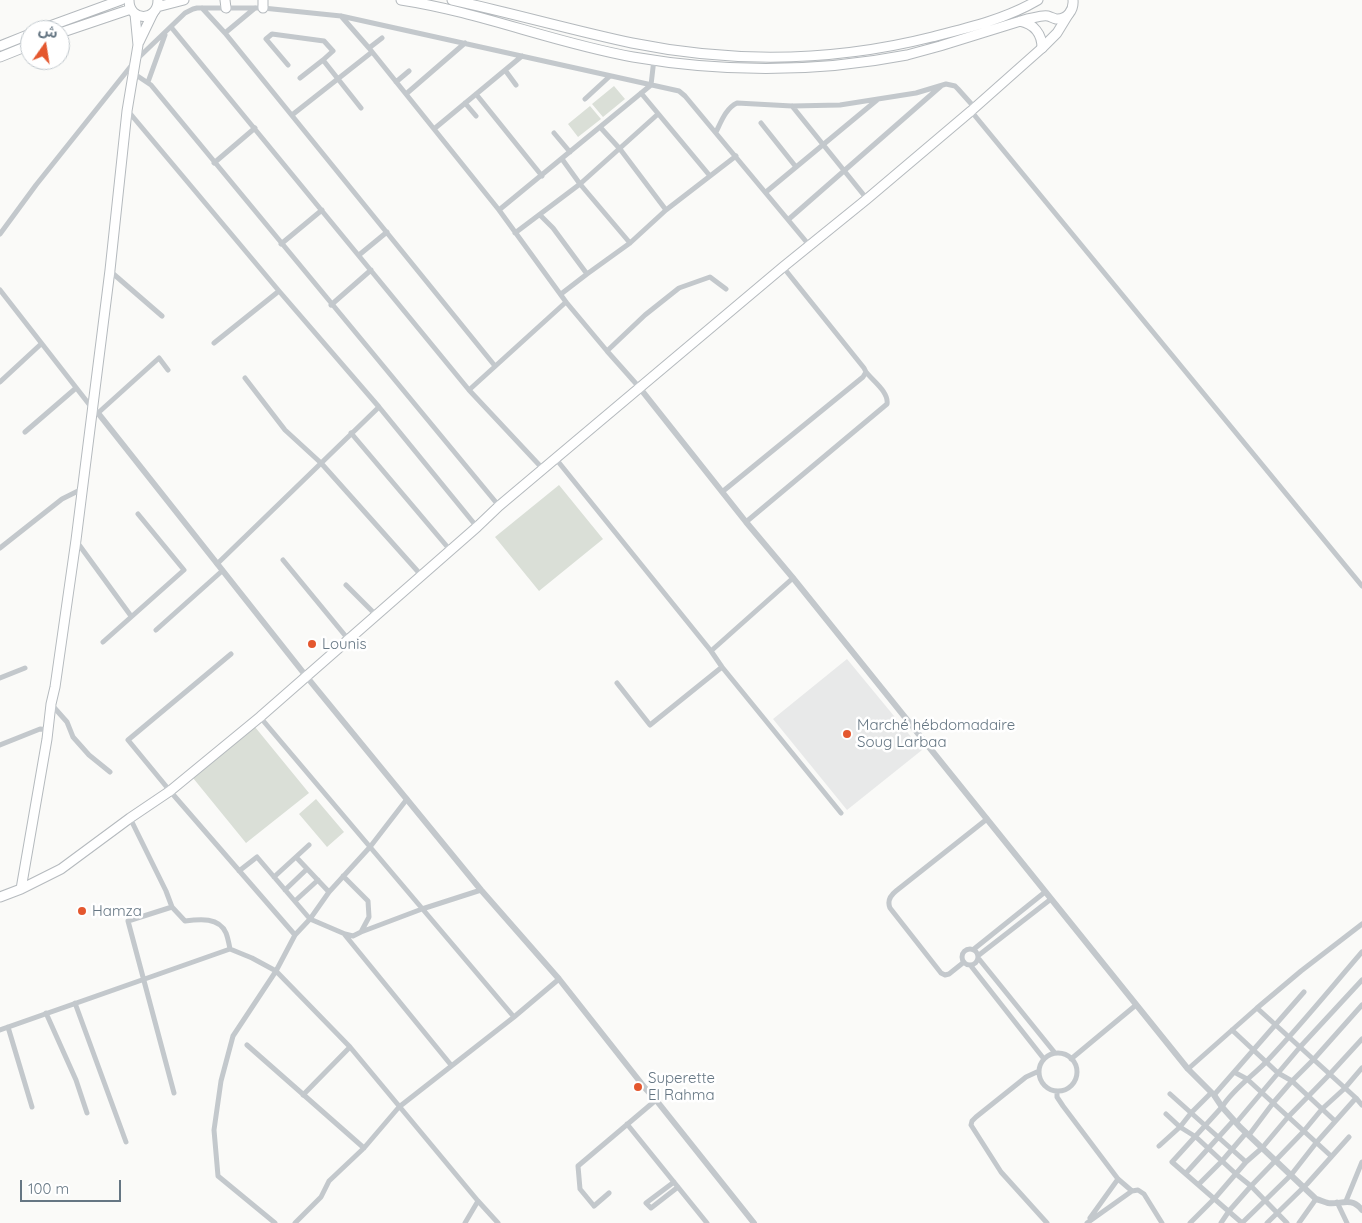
<!DOCTYPE html>
<html>
<head>
<meta charset="utf-8">
<style>
  body { margin:0 }
  #map { position:relative; width:1362px; height:1223px; overflow:hidden; background:#fafaf8; font-family:Quicksand,"Noto Sans Arabic",sans-serif }
  canvas { display:block }
  .north { position:absolute; left:20px; top:20px; width:50px; height:50px; box-sizing:border-box; background:#fff; border:1px solid #c1c8cd; border-radius:50%; rotate:13deg; font-size:14px; font-weight:700; line-height:20px; text-align:center; color:#657683 }
  .north::after { content:''; display:block; margin:auto; width:18px; height:22px; background:#e4572e; clip-path:polygon(50% 0,100% 100%,50% 72%,0 100%) }
  .scale { position:absolute; left:20px; top:1180px; width:101px; height:22px; box-sizing:border-box; border:2px solid #657683; border-top:0; padding-left:6px; font-size:15px; line-height:18px; white-space:nowrap; color:#657683; -webkit-text-stroke:4px #fff; paint-order:stroke }
</style>
</head>
<body>
<div id="map">
<canvas width="1362" height="1223"></canvas>
<div class="north">ش</div>
<div class="scale">100 m</div>
</div>
<script>
const ctx = document.querySelector('canvas').getContext('2d');
ctx.lineJoin = 'round';
function fillPath(path, color) { ctx.fillStyle = color; ctx.fill(path, 'evenodd'); }
function stroke(path, color, width, dash) { ctx.strokeStyle = color; ctx.lineWidth = width; ctx.lineCap = dash ? 'butt' : 'round'; ctx.setLineDash(dash || []); ctx.stroke(path); }
function write(font, color, halo, rows, align = 'center') {
  ctx.font = font + ' Quicksand,sans-serif'; ctx.lineWidth = 5; ctx.setLineDash([]); ctx.textBaseline = 'middle'; ctx.strokeStyle = halo; ctx.fillStyle = color; for (const [text, x, y, turn = 0] of rows) {
    ctx.save(); ctx.translate(x, y); ctx.rotate((+turn || 0) * Math.PI / 180); ctx.textAlign = isNaN(turn) ? turn : align; if (halo) ctx.strokeText(text, 0, 0); ctx.fillText(text, 0, 0); ctx.restore();
  }
}
fillPath(new Path2D(`
  M847,659L922,750L847,810L773,719Z`), '#e8e9e9');
fillPath(new Path2D(`
  M614,86L625,99L603,117L592,104Z
  M590,106L601,119L578,137L568,124Z
  M559,485L603,539L539,591L495,537Z
  M255,727L309,793L246,843L193,778Z
  M316,799L344,832L327,847L299,814Z`), '#dadfd7');
const primary = new Path2D(`
  M139,42L153,13
  M21,889L47,739L51,704L55,687L76,540L110,270L127,111L138,45L135,14
  M0,897L21,889L61,869L130,818L170,791L260,717L477,527L499,506L783,267L867,199L971,111L1042,48L1057,33L1068,15`);
const trunk = new Path2D(`
  M129,0C129,22 158,22 158,0
  M225,0L226,8
  M263,0V8
  M401,0C480,12 554,43 633,57C726,73 814,73 907,55C918,52 929,49 940,46C969,37 998,28 1027,19C1034,18 1041,15 1048,16C1051,17 1053,18 1056,19C1067,20 1074,10 1073,0
  M452,0C512,13 571,30 632,43C731,63 833,62 932,37C968,28 1006,19 1038,0
  M157,7L184,0
  M1020,21C1034,24 1042,34 1042,48
  M39,30L121,0
  M60,33L131,9
  M0,46L30,34
  M0,57L30,45`);
stroke(primary, '#b5babe', 11);
stroke(trunk, '#b4b9bd', 11);
stroke(new Path2D(`
  M202,8L225,33L495,366
  M341,16L369,48L499,210L566,302L607,351L639,387
  M171,27L469,390L543,469
  M225,33L255,8
  M369,48L382,38
  M288,65L266,39L272,34L324,41L333,51L323,60L361,108
  M505,70L516,85
  M133,73L151,85L499,506
  M300,78L323,60
  M148,82L165,35
  M396,82L409,71
  M641,93L710,176
  M406,94L465,43
  M476,94L542,176
  M585,99L610,76
  M465,103L476,116
  M792,106L867,199
  M128,111L279,291L379,407L477,527
  M971,111L1362,586
  M292,115L372,52
  M761,123L796,167
  M600,127L620,149L666,210
  M434,129L522,56
  M716,132C721,122 726,108 737,103L792,106L840,105L916,93L946,84L955,86L958,89L975,108
  M554,133L570,152
  M562,159L580,184L630,243
  M214,163L255,128
  M766,192L877,100
  M499,210L651,85L654,59
  M540,215L553,228L587,274
  M789,219L941,86
  M515,233L580,184L658,114
  M0,234L36,185L135,61L185,13L193,9L197,8H263L341,16L679,91L685,96L809,245
  M281,244L322,210
  M359,255L387,232
  M110,271L162,316
  M0,290L92,408
  M561,294L587,274L630,243L666,210L736,156
  M331,305L371,270
  M214,343L279,291
  M607,351L645,315L679,288L710,277L726,289
  M245,378L285,430L321,463L421,575
  M0,382L41,344
  M469,390L566,302
  M98,413L159,358L168,370
  M25,432L76,388
  M351,433L450,550
  M556,459L711,651L722,667L841,813
  M722,492L863,377L866,372L864,368L783,267
  M746,522L887,404C889,392 873,381 866,372
  M77,542L131,616
  M0,548L62,499L82,489
  M283,560L348,639
  M217,564L379,407
  M346,585L376,615
  M156,630L222,571
  M103,642L184,570L138,514
  M711,651L793,578
  M231,654L128,740L170,791L295,935
  M0,678L25,668
  M617,683L650,725L722,667
  M51,704L67,722L73,737L89,755L110,772
  M260,717L514,1017
  M0,745L40,729L49,730
  M130,818L166,891L172,907L185,921C200,919 219,917 226,933C228,938 229,944 230,949
  M296,857L329,892
  M239,871L257,857L310,919L345,934L353,936L361,932L369,917L368,901L343,876
  M274,877L309,845
  M285,890L307,869
  M295,901L318,880
  M172,907L128,921L174,1093
  M361,932L422,909L481,890
  M345,935L451,1065
  M962 957a8 8 0 1 1 16 0a8 8 0 1 1-16 0Z
  M974,949L1045,892
  M979,955L1051,899
  M979,959L1055,1053
  M964,962L949,974L945,975L941,973L890,908C887,901 891,895 896,891L987,819
  M971,966L1044,1059
  M75,1003L126,1142
  M1257,1008L1356,1098L1362,1105
  M46,1013L76,1080L87,1113
  M8,1027L32,1107
  M0,1030L230,949L252,958L276,971L350,1047L478,1201L498,1223
  M1232,1030L1278,1073L1292,1081L1335,1121
  M247,1045L364,1148
  M1039 1072a19 19 0 1 1 38 0a19 19 0 1 1-38 0Z
  M1071,1059L1136,1005
  M1188,1069L1257,1008L1301,971L1362,924
  M1039,1071L1026,1077L976,1117L972,1121L971,1125L1001,1172L1047,1223
  M1234,1072L1247,1079L1331,1156
  M1057,1092V1097L1063,1106L1118,1179L1132,1191
  M1170,1094L1246,1162
  M303,1095L350,1047
  M1214,1095L1304,992
  M1166,1114L1180,1127L1196,1137L1236,1174L1251,1186L1287,1223
  M1236,1123L1300,1047L1362,980
  M627,1124L707,1223
  M1249,1135L1273,1103L1292,1081L1313,1060L1362,1005
  M1159,1146L1180,1127L1191,1113L1211,1093
  M1186,1173L1234,1120
  M674,1182L646,1203L651,1208L678,1187
  M1199,1184L1222,1161L1246,1133
  M609,1193L594,1206L580,1189L578,1166L656,1100
  M1346,1201L1362,1162
  M1337,1202L1347,1223
  M1090,1218L1118,1179
  M275,1223L218,1176L214,1130L221,1081L233,1036L276,971L295,935L310,919L329,892L370,847L407,799
  M295,1223L321,1197L329,1181L364,1148L399,1107L514,1017L559,979
  M465,1223L478,1201
  M1087,1223L1132,1191L1138,1190L1144,1194L1162,1223
  M1190,1223L1215,1198L1246,1162L1262,1148L1288,1117L1329,1075L1362,1039
  M1221,1223L1229,1211L1251,1186L1303,1132L1322,1109L1344,1089L1362,1068
  M1242,1223L1172,1162L1222,1107C1234,1088 1253,1076 1268,1060C1301,1025 1331,988 1362,952
  M1242,1223L1291,1175L1316,1143L1356,1098
  M1267,1223L1307,1184L1349,1137
  M1299,1223L1316,1199`), '#c3c8cc', 5);
stroke(new Path2D(`
  M639,387L746,522L793,578L1188,1069L1214,1095L1222,1107L1240,1127L1316,1199C1320,1200 1324,1202 1328,1203C1341,1205 1351,1196 1362,1210
  M92,409L98,413L306,676L481,890L559,979L645,1088L656,1100L754,1223`), '#c3c8cc', 6);
stroke(primary, '#fff', 9);
stroke(trunk, '#fff', 9);
for (const [x, y, r, color] of [
  [312,644,5,"#e4572e"],
  [847,734,5,"#e4572e"],
  [82,911,5,"#e4572e"],
  [638,1087,5,"#e4572e"]
]) { const dot = new Path2D(); dot.arc(x, y, r, 0, 2 * Math.PI); ctx.fillStyle = color; ctx.fill(dot); stroke(dot, '#fff', 2); }
write('15px', '#657683', '#fff', [
  ["Lounis",322,644],
  ["Marché hébdomadaire",857,725],
  ["Soug Larbaa",857,742],
  ["Hamza",92,911],
  ["Superette",648,1078],
  ["El Rahma",648,1095]
], 'left');
</script>
</body>
</html>
